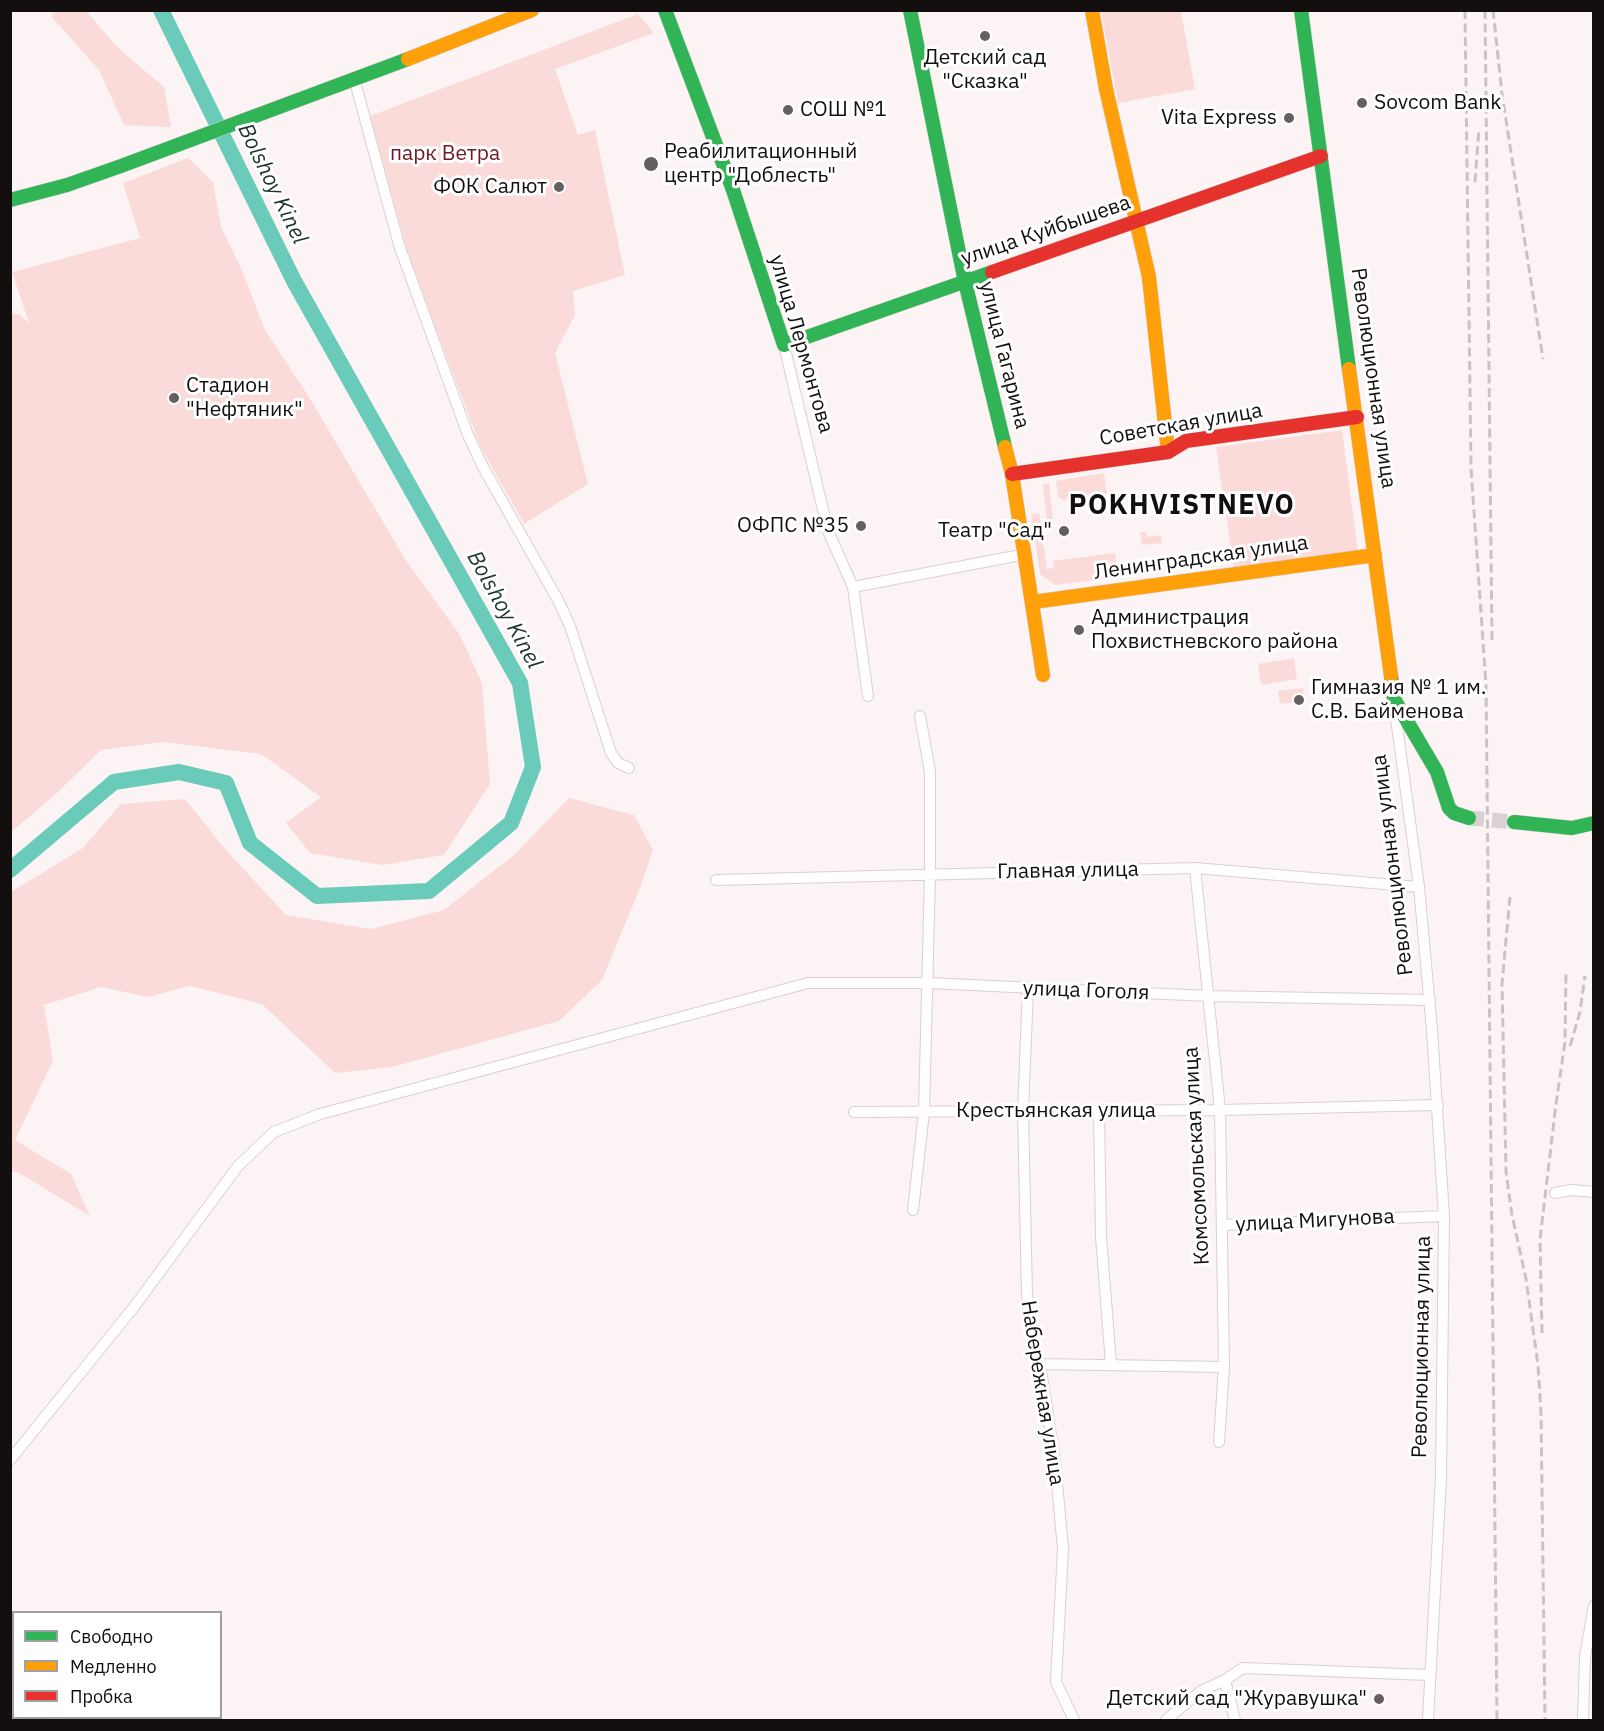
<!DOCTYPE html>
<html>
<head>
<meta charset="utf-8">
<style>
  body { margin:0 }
  #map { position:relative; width:1604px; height:1731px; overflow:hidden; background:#fcf4f4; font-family:"IBM Plex Sans",sans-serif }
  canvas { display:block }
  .frame { position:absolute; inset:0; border:12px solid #140f0f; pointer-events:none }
  .legend { position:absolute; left:12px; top:1611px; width:210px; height:108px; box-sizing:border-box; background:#fff; border:2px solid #a19f9f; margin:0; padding:8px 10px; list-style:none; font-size:18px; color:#140f0f }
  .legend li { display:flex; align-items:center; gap:12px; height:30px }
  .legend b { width:30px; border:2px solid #a19f9f }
</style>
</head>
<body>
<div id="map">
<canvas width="1604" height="1731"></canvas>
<div class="frame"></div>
<ul class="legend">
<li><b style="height:8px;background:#30b455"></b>Свободно</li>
<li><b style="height:8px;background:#ff9f0a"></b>Медленно</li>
<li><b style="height:8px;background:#e5322d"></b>Пробка</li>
</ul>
</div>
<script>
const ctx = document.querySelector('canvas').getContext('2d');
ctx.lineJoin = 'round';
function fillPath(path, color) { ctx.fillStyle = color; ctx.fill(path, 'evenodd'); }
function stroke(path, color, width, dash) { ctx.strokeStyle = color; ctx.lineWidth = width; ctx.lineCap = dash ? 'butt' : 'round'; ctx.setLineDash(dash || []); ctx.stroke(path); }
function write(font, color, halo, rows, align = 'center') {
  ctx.font = font + ' "IBM Plex Sans",sans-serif'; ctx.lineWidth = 6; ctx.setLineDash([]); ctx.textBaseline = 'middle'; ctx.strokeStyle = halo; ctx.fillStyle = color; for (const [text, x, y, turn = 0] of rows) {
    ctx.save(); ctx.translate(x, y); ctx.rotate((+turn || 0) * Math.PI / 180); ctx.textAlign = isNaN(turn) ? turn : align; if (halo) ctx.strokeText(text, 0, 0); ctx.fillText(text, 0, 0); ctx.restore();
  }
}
fillPath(new Path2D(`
  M54,11H86L118,48L164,87L171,127L124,125L99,70L51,16Z
  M1101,11H1181L1195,89L1118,103Z
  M638,14L654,33L555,69L578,135L595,130L625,275L573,291L575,315L555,353L588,484L524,524L481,448L408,254L370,116Z
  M188,158L213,182L221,227L242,270L265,330L309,397L405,559L460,635L482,683L490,784L444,855L383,865L310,853L286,823L321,797L261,754L163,742L101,750L55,795L11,832V314H19L29,323L12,272L140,238L123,183Z
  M1342,430L1358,552L1234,570L1216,447Z
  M1104,473L1107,494L1063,500L1058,497L1056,481Z
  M1049,483L1053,521H1047L1043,484Z
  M1154,494L1155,501L1142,503L1143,508L1137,509L1136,497Z
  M1039,513L1041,525L1037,534L1038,539L1044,547L1047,569L1054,568L1053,561L1115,553L1118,577L1055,585L1040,574L1031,514Z
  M1140,532H1146L1147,537L1161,535L1162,543L1142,545Z
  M1294,658L1297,679L1261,685L1258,664Z
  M1303,688L1304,701L1280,704L1278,691Z
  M569,798L634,815L653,850L640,888L602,980L559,1021L392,1067L335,1073L262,1004L190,986L148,997L101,987L44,1005L53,1061L15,1140L71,1174L90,1216L19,1173L11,1171V892L83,848L121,804L185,799L226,850L286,915L371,929L444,910L515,854Z`), '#fbdada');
stroke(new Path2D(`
  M10,870L114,782L179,772L226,783L250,843L317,896L429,891L511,823L533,767L520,683L294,281L161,10`), '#6acbba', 16);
stroke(new Path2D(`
  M1469,818L1514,822`), '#d9d2d2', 15, [15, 8]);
const street = new Path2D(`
  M354,78L399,245L468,435L483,467L559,602L570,626L611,753L618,763L629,768
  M784,345L828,531L853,587L868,696
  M853,587L1026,554
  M1394,704L1419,887L1432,1030L1444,1216L1441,1478L1428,1720
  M1195,868L1220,1110L1224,1367L1219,1442
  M716,880L1195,868L1419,887
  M1028,989L1023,1112L1027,1295L1030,1331L1040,1364L1055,1461L1063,1549L1056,1682L1074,1720
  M1099,1110L1101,1237L1111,1364
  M854,1112L1220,1110L1438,1105
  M1555,1193L1571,1190L1594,1192
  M913,1210L924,1112L930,875V772L920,716
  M1223,1225L1444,1216
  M1040,1364L1224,1367
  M10,1460L134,1307L238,1166L274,1132L320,1114L808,983H928L1208,996L1430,1000
  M1225,1680L1235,1720
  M1166,1720L1201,1691L1225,1680L1243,1668L1429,1675
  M1583,1720L1585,1656L1594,1606`);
const fast = new Path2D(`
  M665,10L733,190L784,345L992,272
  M910,10L965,282L1005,447
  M1301,10L1349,369
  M10,200L67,185L121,166L408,59
  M1391,676L1394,699L1437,772L1449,808L1454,813L1469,818
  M1514,822L1572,828L1594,823`);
const slow = new Path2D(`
  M1092,10L1106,89L1149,277L1168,452
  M408,59L532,10
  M1349,369L1391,676
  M1005,447L1012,474L1043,675
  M1033,602L1375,555`);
const jam = new Path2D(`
  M992,272L1321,156
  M1012,474L1168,452L1186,441L1357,417`);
stroke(street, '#d8d1d1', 12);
stroke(fast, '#d8d1d1', 15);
stroke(slow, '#d8d1d1', 15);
stroke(jam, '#d8d1d1', 15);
stroke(street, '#fffdfd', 10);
stroke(fast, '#30b455', 14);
stroke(slow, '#ff9f0a', 14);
stroke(jam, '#e5322d', 14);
stroke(new Path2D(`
  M1465,10L1471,468L1486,685L1497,1720
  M1485,10L1492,641
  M1493,10L1502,94L1543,359
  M1475,182L1479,128
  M1510,897L1502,983L1506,1172L1512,1215L1526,1279L1538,1365L1541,1413L1545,1720
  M1570,1046L1580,1012L1585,976
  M1542,1333L1540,1239L1556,1104L1565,1042L1566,971`), '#c6c4c4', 3, [9, 4.5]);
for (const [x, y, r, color] of [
  [985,36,6,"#655f5f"],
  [1362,103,6,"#655f5f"],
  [788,110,6,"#655f5f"],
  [1289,118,6,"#655f5f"],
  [651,164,8,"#655f5f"],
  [559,187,6,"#655f5f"],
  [174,398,6,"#655f5f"],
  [861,526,6,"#655f5f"],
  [1064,531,6,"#655f5f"],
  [1079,630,6,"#655f5f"],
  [1299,700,6,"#655f5f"],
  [1379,1699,6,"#655f5f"]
]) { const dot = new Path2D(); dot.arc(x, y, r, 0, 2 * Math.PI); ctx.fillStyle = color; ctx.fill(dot); stroke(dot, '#fff', 2); }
write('21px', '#140f0f', '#fff', [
  ["Детский сад",985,58,"center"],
  ["\"Сказка\"",985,82,"center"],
  ["Sovcom Bank",1374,103],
  ["СОШ №1",800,110],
  ["Vita Express",1277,118,"right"],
  ["Реабилитационный",664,152],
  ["центр \"Доблесть\"",664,176],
  ["ФОК Салют",547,187,"right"],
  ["Стадион",186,386],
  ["\"Нефтяник\"",186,410],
  ["ОФПС №35",849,526,"right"],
  ["Театр \"Сад\"",1052,531,"right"],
  ["Администрация",1091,618],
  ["Похвистневского района",1091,642],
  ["Гимназия № 1 им.",1311,688],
  ["С.В. Байменова",1311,712],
  ["Детский сад \"Журавушка\"",1367,1699,"right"]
], 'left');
write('21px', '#6f1722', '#fff', [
  ["парк Ветра",445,154]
]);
write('21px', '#140f0f', '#fff', [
  ["улица Куйбышева",1046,231,-19],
  ["улица Лермонтова",801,344,74],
  ["улица Гагарина",1004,355,76],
  ["Революционная улица",1373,378,82],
  ["Советская улица",1181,425,-10],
  ["Ленинградская улица",1201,558,-8],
  ["Революционная улица",1393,865,-97],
  ["Главная улица",1068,871,-1],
  ["улица Гоголя",1086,991,2],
  ["Крестьянская улица",1056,1111],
  ["Комсомольская улица",1197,1156,-93],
  ["улица Мигунова",1315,1221,-3],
  ["Революционная улица",1422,1347,-89],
  ["Набережная улица",1042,1393,81]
]);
write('italic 22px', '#1c322d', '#fff', [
  ["Bolshoy Kinel",272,184,64],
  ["Bolshoy Kinel",504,610,61]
]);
ctx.letterSpacing = '1.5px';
write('bold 27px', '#140f0f', '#fff', [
  ["POKHVISTNEVO",1182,506]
]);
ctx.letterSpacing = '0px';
</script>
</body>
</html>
